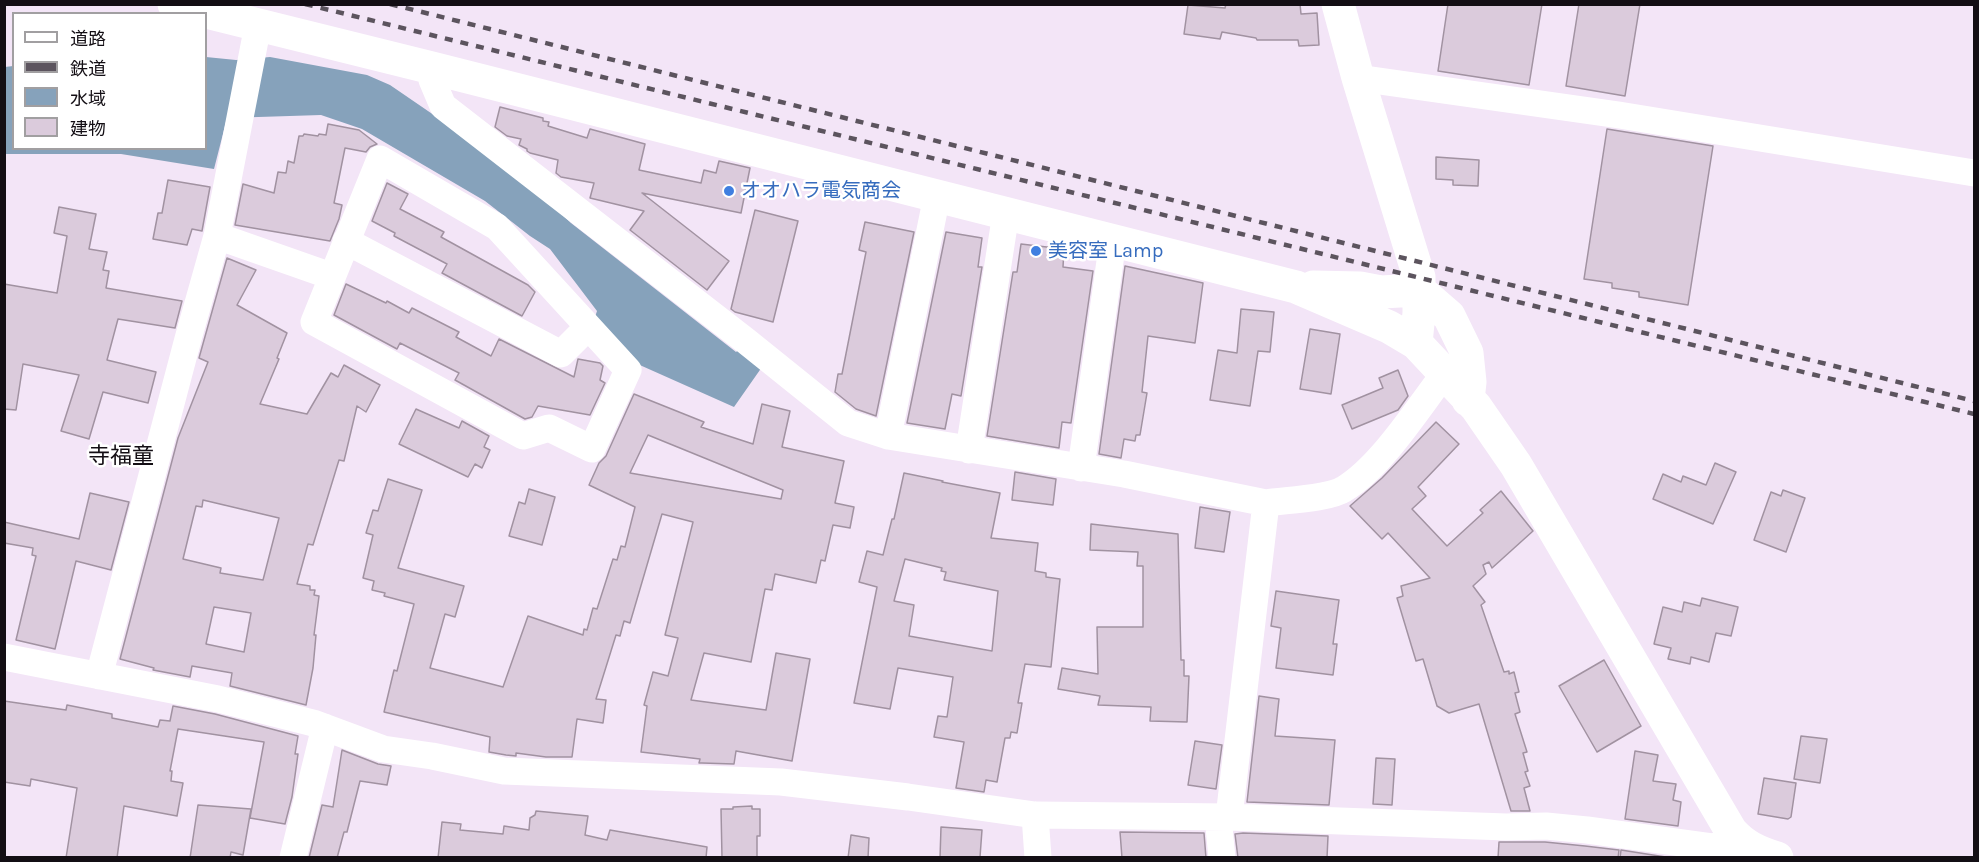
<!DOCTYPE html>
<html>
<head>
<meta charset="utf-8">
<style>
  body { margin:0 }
  #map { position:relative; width:1979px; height:862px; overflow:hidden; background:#f3e5f7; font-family:Karla,"Noto Sans JP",sans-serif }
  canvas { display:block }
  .frame { position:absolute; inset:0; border:6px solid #130e14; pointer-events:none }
  .legend { position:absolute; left:12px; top:12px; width:195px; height:138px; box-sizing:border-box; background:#fff; border:2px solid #a19fa1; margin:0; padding:8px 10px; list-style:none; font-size:18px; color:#130e14 }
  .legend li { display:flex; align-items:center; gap:12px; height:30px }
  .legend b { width:30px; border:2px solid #a19fa1 }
</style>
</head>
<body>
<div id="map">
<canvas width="1979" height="862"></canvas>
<div class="frame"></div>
<ul class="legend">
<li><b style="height:8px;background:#fff"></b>道路</li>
<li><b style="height:8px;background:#5c545e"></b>鉄道</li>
<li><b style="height:16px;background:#86a2bb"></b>水域</li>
<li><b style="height:16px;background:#dbcbdc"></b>建物</li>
</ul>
</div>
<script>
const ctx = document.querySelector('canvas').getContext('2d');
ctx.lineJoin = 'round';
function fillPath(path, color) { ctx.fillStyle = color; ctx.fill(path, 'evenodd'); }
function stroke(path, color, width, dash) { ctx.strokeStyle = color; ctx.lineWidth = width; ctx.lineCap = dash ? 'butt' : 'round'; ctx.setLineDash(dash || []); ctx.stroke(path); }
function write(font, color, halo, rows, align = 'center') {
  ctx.font = font + ' Karla,"Noto Sans JP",sans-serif'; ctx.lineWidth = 5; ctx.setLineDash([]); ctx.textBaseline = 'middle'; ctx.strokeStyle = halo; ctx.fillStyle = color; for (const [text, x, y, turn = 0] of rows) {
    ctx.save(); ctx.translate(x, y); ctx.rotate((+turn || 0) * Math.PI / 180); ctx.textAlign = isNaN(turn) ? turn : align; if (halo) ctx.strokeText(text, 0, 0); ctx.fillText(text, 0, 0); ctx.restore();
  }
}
fillPath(new Path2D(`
  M206,57L236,60L270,57L367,75L390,85L482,148L550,203L571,223L736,352L741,348L762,367L734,407L633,362L595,317L597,311L550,249L530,236L485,201L362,129L321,115L227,118L214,169L121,154H5V67L13,66L14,148H206Z`), '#86a2bb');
const building = new Path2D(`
  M1226,4H1300L1301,14L1317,13L1319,45L1299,46L1298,40H1257L1256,38L1222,32L1220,39L1184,34L1188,5L1225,8Z
  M1448,4H1542L1529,85L1438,71Z
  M1579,4H1640L1625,96L1566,86Z
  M500,107L543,118V121L549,122L548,126L587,138L590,129L645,144L639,170L701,183L704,170L716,173L719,161L750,168L741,213L642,193L729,261L707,290L630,230L644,211L590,198L594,183L561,177L556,173L558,160L530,153L527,151V149L519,145L521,139L507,136L495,127Z
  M328,124L359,130L377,144L370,147L366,152L345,148L334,203L342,205L339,219L330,241L235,225L243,184L274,193L278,172L286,173L288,161L294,163L299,136H303L304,134L318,136L319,134L326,135Z
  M1607,129L1713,146L1688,305L1639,297V292L1612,288V283L1584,279Z
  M1436,157L1479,160L1478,186L1453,185V180L1436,179Z
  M168,180L210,187L202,231L192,229L187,245L153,239L158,213H162Z
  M387,183L408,194L400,209L444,232L441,237L528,285L535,292L522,316L442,273L447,264L394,236L395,233L372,221Z
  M59,207L96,214L89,249L107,252L103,270L109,271L106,288L182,301L175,328L118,319L107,360L156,372L148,403L103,392L89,439L61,431L79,375L23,364L16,410L4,409V284L57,293L67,236L54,233Z
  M755,210L798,221L773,322L735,312L731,309Z
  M865,222L914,232L876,416L856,409L835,392L838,374H842L866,252L859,250Z
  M946,232L982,238L978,267H982L961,396L952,394L945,429L907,423Z
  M1021,244L1064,249L1063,267L1093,271L1071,423L1062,422L1059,448L987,436L1013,272H1017Z
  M227,258L256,270L237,305L287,333L277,358L279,359L260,404L307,414L331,373L338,377L344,365L380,385L366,412L357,406L344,461L339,460L313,545L308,544L297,584L310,586V590H315L314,595L319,596L314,635H316L313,668L306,705L230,686L232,673L192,666L190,677L153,670L154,668L120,659L178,438L208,362L199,358ZM203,500L279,518L263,580L220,573L221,568L183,559L196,506L202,507ZM214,607L251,613L244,652L206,644Z
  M1125,266L1203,283L1195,343L1148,336L1142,392L1147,393L1140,435H1136L1135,441L1124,439L1121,458L1099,454Z
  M346,284L386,303L387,301L409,313L412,308L459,332L456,337L491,356L499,339L574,377L578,359L600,363L603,366L600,380L605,383L590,415L538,406L532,417L525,419L455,380L459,373L400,343L397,349L334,315Z
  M1241,309L1274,312L1270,352L1258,351L1250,406L1210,400L1218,350L1237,353Z
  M1310,329L1340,334L1331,394L1300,389Z
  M1398,370L1408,396L1398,410L1352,429L1342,405L1383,388L1379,378Z
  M634,394L704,422L701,427L753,444L762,404L790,411L782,447L844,461L835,503L854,507L850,528L833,525L825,561L821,560L816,583L775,574L772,590L765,589L751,662L704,653L691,700L766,710L776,653L810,659L792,761L736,751L734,764L702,763H699L700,759L641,752L647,706L644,705L653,672L668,676L678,638L665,635L693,522L662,514L630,623L624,621L620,636L616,635L596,699L606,700L603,723L577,719L572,757H546L516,753V756L506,755L489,752L490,737L384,712L394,670L397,671L414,604L384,596L385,593L372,590L374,581L363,578L373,535L366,533L373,510L378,511L388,479L422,490L398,568L464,586L455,617L445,614L430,668L503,687L528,616L583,635L584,629L587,630L593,608L597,609L613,559L617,560L621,546L625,547L635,507L589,485L599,463L606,456ZM648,435L783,490L781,499L630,473Z
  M416,409L459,428L462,421L489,436L484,447L490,450L482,468L475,464L468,477L399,444Z
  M1436,422L1459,444L1418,487L1426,496L1412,509L1447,546L1483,513L1480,510L1501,491L1533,531L1492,568L1489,562L1483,565L1486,574L1473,586L1485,602L1481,605L1504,672L1509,671V674L1514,672L1519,692L1515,693L1520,712L1515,714L1527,752L1523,753L1528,771L1525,772L1530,786L1524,788L1530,811H1511L1479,704L1449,713L1437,706L1423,659L1416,661L1397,598L1403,596L1401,586L1430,578L1388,533L1382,539L1350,506L1382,478Z
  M1715,463L1736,472L1713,524L1653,499L1663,474L1681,482L1683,476L1706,485Z
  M1015,472L1056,479L1053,505L1012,500Z
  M904,473L943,481L942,482L1000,493L991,538L1038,543L1035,571L1046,573V577L1060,579L1051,667L1025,664L1018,703H1022L1017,733L1011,732L1010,738H1005L997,782L986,780L984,792L956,788L964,742L934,737L938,716L947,717L953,677L898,668L890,709L854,703L877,587L859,582L867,551L883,555L892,519H894ZM905,559L942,568L941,571L946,572L944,580L998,591L992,651L909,636L914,605L894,601Z
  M529,489L555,497L542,545L509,536L519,502L525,504Z
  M1783,490L1805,498L1786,552L1754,540L1771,492L1781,496Z
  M90,493L129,502L111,570L76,561L55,649L16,640L36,556L32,555L33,548L4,543V522L79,539Z
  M1200,507L1230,512L1224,552L1195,548Z
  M1091,524L1178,534L1181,660H1184V676H1189L1187,722L1150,721L1151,707L1098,705L1100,696L1058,689L1062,668L1098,674L1097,627H1143V566H1137L1138,552L1090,550Z
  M1276,591L1339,600L1333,644H1337L1333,675L1276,668L1281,628L1271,626Z
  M1702,598L1738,607L1731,636L1716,633L1709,662L1691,657L1690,664L1668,659L1671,648L1654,644L1663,607L1682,612L1684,602L1700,606Z
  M1604,660L1641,726L1597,752L1559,686Z
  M1259,696L1279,699L1275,736L1335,740L1329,805L1247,802Z
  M4,701L66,710L67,705L112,714V718L158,727L160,720L170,721L173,706L215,714L298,736L295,754H298L292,797L285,824L250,818L264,742L178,729L170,771H172L171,781L183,783L177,816L124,806L117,858H66L77,788L31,779L30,786L4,782Z
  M1801,736L1827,739L1820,783L1794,779Z
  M1195,741L1222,745L1216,789L1188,785Z
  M342,750L378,764L391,766L387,785L360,781L347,832H344L337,858H309L322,805L333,807Z
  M1635,751L1658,755L1653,781L1676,784L1673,800L1681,802L1678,826L1625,819Z
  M1376,758L1395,759L1392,805L1373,804Z
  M1764,778L1796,783L1791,817L1788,819L1758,814Z
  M198,805L251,809L243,855L231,852L230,858H190Z
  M752,806V809H760V836H757V858H722L721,809H733V807Z
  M536,811L588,816L585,835L607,840L610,830L707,847L706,858H438L442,822L461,824L460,830L503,834L504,826L529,830L530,818L535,815Z
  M941,827L982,830L980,857L940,858Z
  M1120,832L1204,833L1206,858H1122Z
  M1243,833L1328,836L1327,858H1238L1235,834Z
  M851,835L869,838L868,858H848Z
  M1499,842H1545L1585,846L1619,850L1618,858H1498Z
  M1621,850L1672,858H1620Z`);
fillPath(building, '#dbcbdc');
stroke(building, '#a192a1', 1.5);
stroke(new Path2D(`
  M432,68V80L443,106L746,341L848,423L888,436L1124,474L1266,503
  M1358,78L1619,115L1974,173
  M380,159L497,227L628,370L592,449L549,428L523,436L314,322Z
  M217,236L331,276
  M346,241L561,354L588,327
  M888,436L937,196
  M969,450L1006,213
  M1081,468L1113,240
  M4,657L218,699L313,723L383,749L432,756L504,771L781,782L908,797L1035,815L1229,817L1506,827L1546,826L1587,830L1712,847L1739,841
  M99,676L188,339L217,236L258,25
  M1035,815L1038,858
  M1218,817L1222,858
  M1229,817L1266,503C1285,500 1328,499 1344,489C1381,467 1418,408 1445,373
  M293,858L325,727`), '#fff', 27);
stroke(new Path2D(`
  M174,4L432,68L1296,287L1389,327L1416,343L1476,407L1516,465L1731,831C1744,846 1758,852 1777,858
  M1338,4L1358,78L1419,277V313L1416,343
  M1313,287L1360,288L1381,292L1419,290L1449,316L1467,353L1470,382L1468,400`), '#fff', 33);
stroke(new Path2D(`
  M305,4L1974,414
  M390,4L1974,401`), '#5c545e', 4.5, [8, 8]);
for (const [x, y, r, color] of [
  [729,191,6,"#3f7fe0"],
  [1036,251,6,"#3f7fe0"]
]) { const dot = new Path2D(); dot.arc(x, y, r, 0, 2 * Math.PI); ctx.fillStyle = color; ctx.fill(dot); stroke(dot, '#fff', 2); }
write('20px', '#366cbe', '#fff', [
  ["オオハラ電気商会",741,191],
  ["美容室 Lamp",1048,251]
], 'left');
write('22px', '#130e14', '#fff', [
  ["寺福童",121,457]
]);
</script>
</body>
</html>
